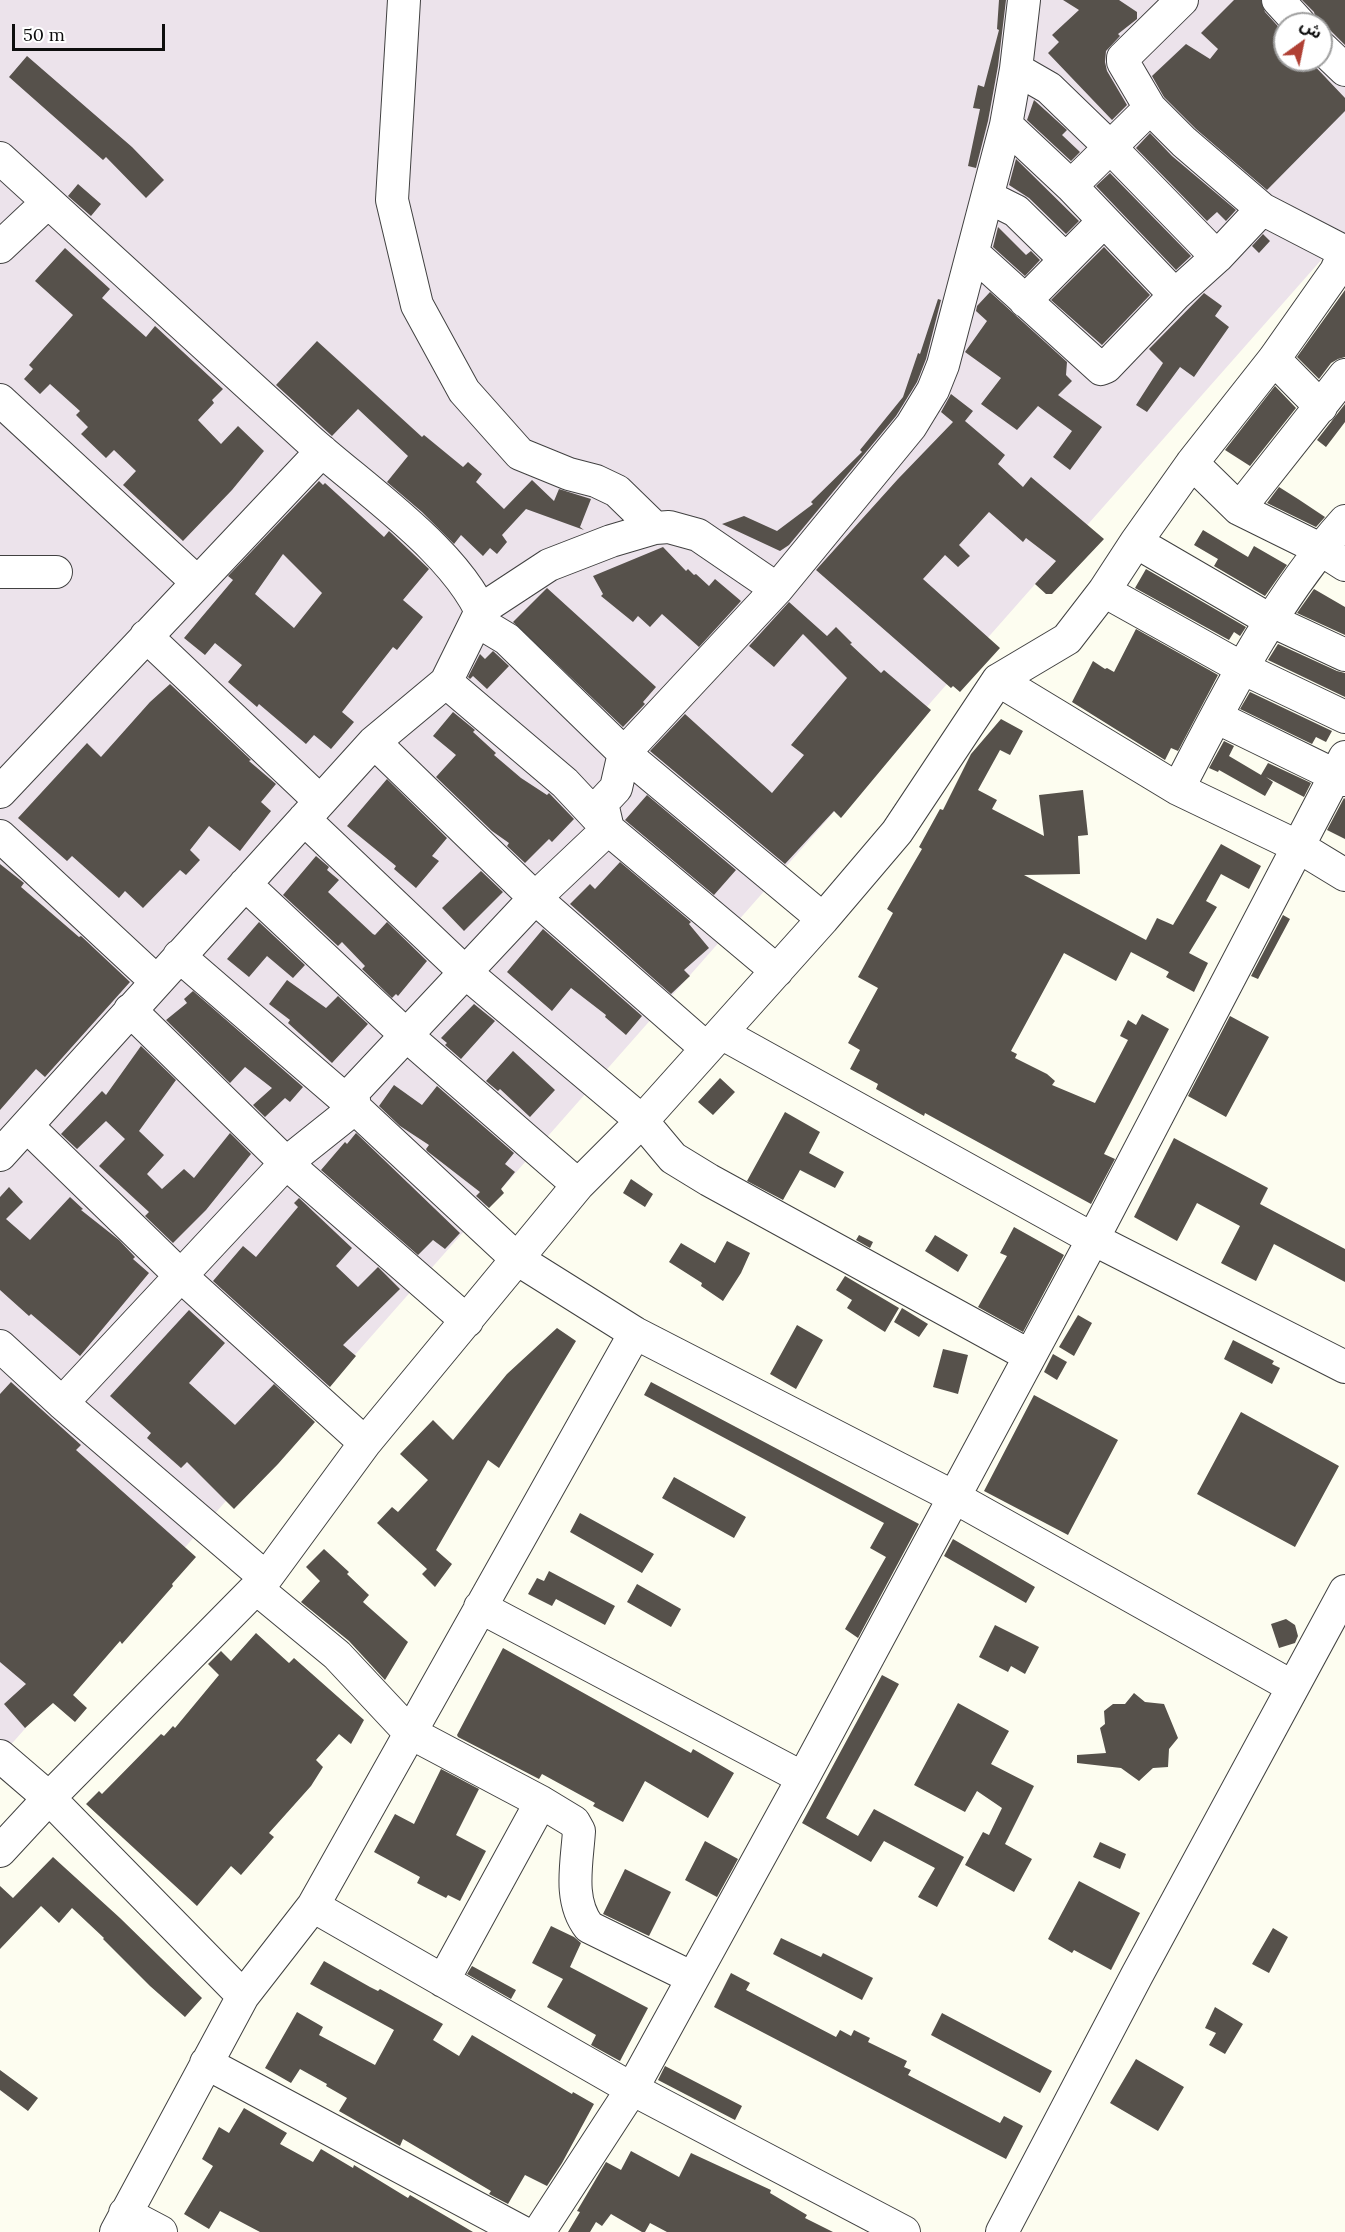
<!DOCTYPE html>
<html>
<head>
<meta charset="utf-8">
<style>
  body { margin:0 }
  #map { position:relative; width:1345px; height:2232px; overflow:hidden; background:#fdfdf0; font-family:Lora,"Noto Sans Arabic",serif }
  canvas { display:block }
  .north { position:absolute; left:1273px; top:12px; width:60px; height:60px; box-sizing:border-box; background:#fff; border:2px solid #9f9f9f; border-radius:50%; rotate:33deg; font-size:16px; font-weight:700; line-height:24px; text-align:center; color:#0e0e0e }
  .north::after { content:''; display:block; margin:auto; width:21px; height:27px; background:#b04034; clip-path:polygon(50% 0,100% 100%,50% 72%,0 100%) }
  .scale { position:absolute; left:12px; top:24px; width:153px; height:27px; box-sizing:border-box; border:3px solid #0e0e0e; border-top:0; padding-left:8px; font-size:18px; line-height:21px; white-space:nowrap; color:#0e0e0e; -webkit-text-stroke:4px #fff; paint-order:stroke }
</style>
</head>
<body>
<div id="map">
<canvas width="1345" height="2232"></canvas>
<div class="north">ش</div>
<div class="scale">50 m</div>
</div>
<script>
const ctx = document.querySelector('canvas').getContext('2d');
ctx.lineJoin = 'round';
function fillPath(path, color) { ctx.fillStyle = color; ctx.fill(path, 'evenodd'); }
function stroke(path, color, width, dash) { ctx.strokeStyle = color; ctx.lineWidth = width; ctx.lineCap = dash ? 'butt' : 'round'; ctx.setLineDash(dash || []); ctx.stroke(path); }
fillPath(new Path2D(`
  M0,0H1345V233L0,1757ZM1285,24H1321V60H1285Z`), '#ece3eb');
fillPath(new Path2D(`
  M999,0H1006L998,66L988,121L976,168L968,166L980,109L973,108L978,85L984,87L999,30L997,29Z
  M1063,0H1119L1137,12V19L1118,34L1120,36L1106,51L1105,62L1107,71L1127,105L1112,120L1048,53L1059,42L1052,35L1079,10Z
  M1234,0H1261L1265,12L1285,34V60H1309L1345,98V111L1267,190L1196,129L1164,97L1152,76L1186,44L1210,59L1218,49L1201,33Z
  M1302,0H1345V45L1330,30H1321V24H1317L1314,12Z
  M27,56L132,147L164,180L146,198L106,157L103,160L9,77Z
  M1034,100L1067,130L1062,135L1080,152L1071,161L1027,120Z
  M1150,133L1172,156L1236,210L1226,221L1217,212L1207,221L1136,148Z
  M1016,159L1079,221L1066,234L1029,198L1009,185Z
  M1110,173L1191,256L1176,270L1096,186Z
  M78,184L101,204L91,216L68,196Z
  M998,227L1026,255L1031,251L1040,260L1025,276L993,247Z
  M1263,234L1270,241L1259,253L1252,246Z
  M1104,247L1150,295L1102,345L1051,300Z
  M65,248L110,289L102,298L146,337L155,326L223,389L212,400L214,403L198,420L221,444L238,426L264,451L232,490L183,541L123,485L136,471L114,450L106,458L81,434L88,427L76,415L80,411L50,384L40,394L24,379L33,369L29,365L73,315L35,281Z
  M1345,290V357L1338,359L1331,363L1319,379L1297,357Z
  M990,292L1067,362L1066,375L1072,381L1058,395L1102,427L1070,470L1053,457L1072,431L1038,406L1017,430L981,404L1001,378L965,352L987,321L976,311L977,306Z
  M1204,293L1222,306L1215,316L1229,327L1194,377L1180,367L1147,412L1136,405L1163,363L1149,349Z
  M938,299L941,300L926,359L917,382L896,416L789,545L780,551L722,524L744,516L777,531L813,504L811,502L862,452L860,450L903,397L918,353L920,354Z
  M317,341L422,437L424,435L463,467L468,462L482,474L476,482L504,509L532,480L554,501L559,489L591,499L580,527L584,530L526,509L502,535L507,542L497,554L490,548L483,556L461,535L454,544L422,512L387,482L408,456L358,409L332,436L276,385Z
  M1275,386L1296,408L1250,466L1225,450Z
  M951,394L973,411L965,421L1005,455L998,464L1023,487L1031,477L1104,539L1052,594H1046L1035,584L1056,561L1026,538L1023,542L989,512L959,545L970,556L958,567L945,555L923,579L1000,648L960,692L953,686L951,688L816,570L898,479L953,422L941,412Z
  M1345,404V422L1326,447L1317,440Z
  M319,481L323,485L325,483L384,537L389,531L429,569L403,600L423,617L397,650L393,647L342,712L354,722L331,749L314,735L306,744L259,704L257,707L228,682L242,665L215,643L205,655L184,638L233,580L228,576ZM283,554L322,593L294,628L255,594Z
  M1279,487L1298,499L1325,517L1316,527L1267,503Z
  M1203,530L1248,557L1254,546L1287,565L1265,596L1214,566L1218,559L1194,545Z
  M663,547L686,571L688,569L694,575L696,574L709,586L715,579L741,601L699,647L662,614L650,627L638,616L633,622L601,596L603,594L593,576Z
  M1146,569L1246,627L1240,636L1234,632L1229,640L1135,588Z
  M547,588L656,687L643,702L645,704L623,727L513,622Z
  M1314,589L1345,607V635L1297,613Z
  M789,602L827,636L836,627L852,643L850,644L881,673L884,670L931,710L841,818L834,811L785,864L650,751L685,714L772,793L804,755L791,745L847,678L803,634L774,667L749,646Z
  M1136,629L1218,675L1178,751L1171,748L1165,760L1072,702L1093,661L1105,669L1107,668L1114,672Z
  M1278,644L1337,671L1345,673V697L1268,660Z
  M493,651L509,666L487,689L473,676L470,679L468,677L480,654L485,659Z
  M170,684L251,760L249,761L276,784L261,802L271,811L240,851L209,826L190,850L200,860L186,875L180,870L143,908L125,891L119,898L72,856L67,861L18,818L87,743L101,757L150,702Z
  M1250,692L1332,731L1326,742L1316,737L1312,744L1240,709Z
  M453,712L475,730L473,732L496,753L494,755L521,778L547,795L549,793L574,819L552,842L549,839L525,863L507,846L509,843L492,831L436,777L456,755L433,736Z
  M1001,719L1023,731L1010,755L1000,750L978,790L997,800L992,809L1044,836L1039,795L1083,790L1088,835L1078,836L1080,874L1024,875L1146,940L1157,918L1173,925L1221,844L1261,866L1249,889L1221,874L1206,901L1217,907L1189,953L1208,963L1194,992L1166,977L1169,972L1131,952L1116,981L1064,953L1011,1051L1017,1054L1015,1058L1047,1074L1055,1081L1052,1085L1095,1103L1128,1040L1120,1036L1128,1020L1136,1025L1142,1014L1169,1029L1104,1154L1115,1159L1091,1204L925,1113L924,1116L876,1089L878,1084L850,1069L860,1050L848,1043L878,988L858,977L893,913L887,909L922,849L919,847L940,809L943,810L971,754Z
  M1224,741L1234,746L1229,756L1261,775L1268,763L1311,783L1304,797L1266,777L1273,782L1265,796L1219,770L1218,772L1209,768Z
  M387,779L447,838L432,856L439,861L416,888L394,869L396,866L347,826Z
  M647,795L736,870L714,895L625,820Z
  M1344,798L1345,799V839L1327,830Z
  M316,856L329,867L327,870L339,880L328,892L373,934L375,935L387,922L427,961L398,996L396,994L392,998L362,969L365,966L342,942L338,946L283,895Z
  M620,862L691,922L689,924L709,948L684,970L690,976L671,994L570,904L590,884L595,889Z
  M0,864L24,883L21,887L79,937L81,936L130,982L45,1077L36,1069L0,1110Z
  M481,871L503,892L464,931L442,908Z
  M1283,915L1290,919L1258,979L1251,976Z
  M259,922L305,965L293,978L267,956L249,977L227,959Z
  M543,929L642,1016L626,1035L605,1017L606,1015L571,988L552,1011L507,972Z
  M287,980L326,1008L338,996L368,1024L332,1063L288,1023L290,1020L269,1004Z
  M193,991L303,1087L290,1102L285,1098L265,1117L253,1105L272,1088L245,1067L230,1083L166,1020L187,1003L184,999Z
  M474,1004L495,1021L461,1059L445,1045L447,1043L441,1038Z
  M1230,1016L1269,1037L1226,1117L1188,1096Z
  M141,1046L176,1080L139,1131L164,1155L147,1174L162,1189L184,1169L194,1178L230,1133L251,1154L206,1210L173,1243L145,1216L149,1212L99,1166L125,1139L106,1121L77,1149L61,1134L102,1091L106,1095Z
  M513,1051L555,1090L530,1117L500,1089L498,1091L486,1081Z
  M720,1078L735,1092L713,1115L698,1102Z
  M394,1085L422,1105L437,1086L514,1153L505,1164L515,1172L501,1189L504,1193L489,1208L476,1196L480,1192L427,1151L426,1149L429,1145L400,1126L379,1106Z
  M785,1112L820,1132L809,1153L844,1172L835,1188L800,1170L783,1200L747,1181Z
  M356,1133L460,1233L445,1249L433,1240L418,1255L321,1170L345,1142L347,1144Z
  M1174,1138L1268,1188L1260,1204L1345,1249V1282L1274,1244L1256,1281L1221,1263L1240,1226L1197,1203L1177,1241L1134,1217Z
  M631,1179L653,1194L645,1207L623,1193Z
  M9,1187L23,1202L6,1219L30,1240L70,1197L83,1209L81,1210L119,1240L135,1257L133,1259L149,1273L80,1356L31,1314L29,1316L0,1290V1197Z
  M299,1198L352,1248L336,1266L358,1287L378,1267L400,1289L343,1345L356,1356L330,1387L213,1281L243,1246L256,1257L298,1207L294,1203Z
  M1014,1227L1064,1255L1023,1332L978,1307L1007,1256L1000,1253Z
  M859,1235L873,1242L870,1248L856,1240Z
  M935,1235L968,1255L958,1272L925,1251Z
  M727,1241L750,1253L741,1273L723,1301L701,1286L702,1283L669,1262L681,1243L715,1263Z
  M845,1276L899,1308L885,1332L847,1308L852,1300L836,1290Z
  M902,1308L928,1324L919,1337L894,1322Z
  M189,1310L225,1343L189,1383L235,1425L274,1384L315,1422L278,1464L234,1509L187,1462L181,1468L147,1438L151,1433L110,1396Z
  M1078,1315L1092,1323L1074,1356L1059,1347Z
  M797,1325L823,1340L796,1389L770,1374Z
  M557,1328L576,1341L499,1468L488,1460L436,1550L452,1564L435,1587L422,1574L427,1569L377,1523L392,1507L398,1512L428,1480L400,1454L433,1420L453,1440L507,1374Z
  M1233,1340L1274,1361L1272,1364L1280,1368L1272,1384L1224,1359Z
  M943,1349L968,1355L958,1394L933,1387Z
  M1053,1354L1067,1362L1057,1380L1044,1372Z
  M11,1382L81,1445L76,1450L196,1557L172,1584L173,1586L122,1644L120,1641L73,1695L87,1708L75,1722L53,1703L25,1728L4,1704L26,1684L0,1662V1394Z
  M651,1382L919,1524L858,1638L845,1629L886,1557L870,1548L884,1523L644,1395Z
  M1034,1395L1118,1440L1068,1535L984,1491Z
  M1241,1412L1339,1466L1295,1547L1197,1494Z
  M674,1477L746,1517L734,1538L662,1498Z
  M580,1513L654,1554L642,1573L570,1532Z
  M953,1539L1035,1587L1026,1603L944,1556Z
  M324,1549L349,1572L347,1574L369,1595L363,1602L408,1642L385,1680L349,1641L301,1602L320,1581L306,1567Z
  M549,1571L615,1606L605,1625L556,1599L552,1606L528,1594L537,1578L544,1581Z
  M637,1584L681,1609L671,1627L627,1602Z
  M1286,1619L1295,1625L1298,1636L1295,1643L1279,1648L1271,1624Z
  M995,1625L1039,1647L1025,1674L1011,1666L1008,1672L979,1657Z
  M256,1633L289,1663L294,1658L364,1720L351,1744L339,1734L316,1760L323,1767L311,1786L269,1833L274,1837L241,1875L231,1866L197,1906L86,1804L99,1791L102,1794L161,1734L164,1736L173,1726L175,1728L219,1675L208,1664L221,1651L231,1661Z
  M503,1648L691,1753L693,1749L734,1773L708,1818L645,1781L623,1822L593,1806L595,1803L542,1774L539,1779L458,1737L457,1735Z
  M882,1675L899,1684L826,1818L858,1836L874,1809L964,1857L937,1907L918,1897L935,1868L884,1841L871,1862L802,1823Z
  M1134,1693L1145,1702L1164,1704L1178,1738L1169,1749L1168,1767L1153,1768L1139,1781L1121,1768L1077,1763V1755L1106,1753L1100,1728L1105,1724L1104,1711L1113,1704H1125Z
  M958,1703L1009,1731L991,1764L1034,1786L1005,1844L1032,1859L1014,1892L965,1865L983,1832L989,1835L1002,1808L977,1791L965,1812L914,1785Z
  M441,1769L479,1789L456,1835L486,1851L460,1901L448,1895L446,1898L417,1883L420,1877L374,1852L395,1814L414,1824Z
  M705,1841L738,1859L717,1897L685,1880Z
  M1100,1842L1126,1854L1120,1869L1093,1857Z
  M53,1857L120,1918L202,1998L185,2017L150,1986L103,1939L104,1938L72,1908L59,1923L41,1906L0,1949V1886L13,1898Z
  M625,1869L671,1892L649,1936L603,1914Z
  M1079,1881L1140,1913L1111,1970L1074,1950L1072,1953L1048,1939Z
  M551,1926L574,1937L581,1943L570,1967L648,2008L620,2061L591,2045L596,2035L547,2007L563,1979L532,1963Z
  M1273,1928L1288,1937L1269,1973L1252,1964Z
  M781,1938L821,1957L823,1953L873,1978L862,2000L773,1954Z
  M324,1961L370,1987L378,1991L380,1989L443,2024L433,2040L459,2056L472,2035L572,2094L573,2092L594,2104L562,2163L547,2186L525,2175L508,2204L489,2194L491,2191L403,2139L400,2146L339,2111L347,2098L326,2086L327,2084L300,2069L291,2083L265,2068L297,2012L323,2027L319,2035L375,2065L394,2030L310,1984Z
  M472,1966L516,1990L511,1999L467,1974Z
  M731,1973L750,1983L746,1990L836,2037L840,2030L851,2036L854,2030L870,2038L868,2042L907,2061L904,2067L911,2070L908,2075L1000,2123L1004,2116L1023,2126L1006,2159L714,2007Z
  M1215,2007L1243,2024L1225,2054L1209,2045L1216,2033L1205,2028Z
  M942,2013L1052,2071L1040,2093L931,2035Z
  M1136,2059L1184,2087L1158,2131L1110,2103Z
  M665,2066L742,2106L735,2120L658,2080Z
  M0,2070L38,2098L28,2111L0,2090Z
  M244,2108L287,2133L280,2144L313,2162L321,2149L353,2168L354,2165L408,2198L410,2195L473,2232H260L220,2211L209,2229L184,2214L213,2166L202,2159L219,2127L229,2133Z
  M631,2151L679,2177L691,2153L771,2190L770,2193L807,2215L805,2218L833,2232H667L650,2223L645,2232H642L611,2214L602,2226L596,2222L590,2232H568L580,2212L577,2211L606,2162L621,2170Z`), '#56514b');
const minor = new Path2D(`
  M404,0L392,200L417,305L464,391L520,454L569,474L596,481L617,491L655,528
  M1182,0L1123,58V62L1150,108L1184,142L1262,209L1345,252
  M1278,0L1300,24
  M1321,47L1345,70
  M1016,69L1049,88L1110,147L1217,257
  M1006,125L1071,186L1175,295
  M0,158C103,252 206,345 308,439C362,488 466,557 487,627L507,639L624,753L823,919
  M1071,186L1150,108
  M988,197L1016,211L1065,259
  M0,247L48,202
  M973,253L1101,369L1106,367L1175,295L1217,257L1262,209
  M1025,301L1104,221
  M1274,359L1321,407
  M0,400L197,582
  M1192,463L1239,509L1320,549L1345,565
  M1239,509L1345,375
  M1136,542L1270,620L1345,655
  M0,572H56
  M1104,591L1242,668L1345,717
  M146,636L320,801
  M998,680L1178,789L1299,847L1345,875
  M446,682L565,783L608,829L777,971
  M1216,717L1345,780
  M374,742L535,898L706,1048
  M1178,789C1227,695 1274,600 1345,521
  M0,792L322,451
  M304,819L465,972L642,1121L673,1158L709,1180L1030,1356
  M0,836L156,981
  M245,884L406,1035L578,1185
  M179,956L355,1108L517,1259L635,1333L954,1497L1293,1687
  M130,1010L286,1163L467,1321
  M721,1033L1093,1239L1345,1367
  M27,1126L181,1276L365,1443
  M0,1155L374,742L446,682L482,609L549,565L611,541L655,528L669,527L698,535L777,589
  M0,1346L62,1403L266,1578
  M62,1403L286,1163L355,1108L353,1092L535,898L608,829L602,803L616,788L624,753L777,589L911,426L933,390L943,365L1006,125L1016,69L1024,0
  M257,1589L337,1655L409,1732L541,1802L574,1822L579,1831C577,1863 568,1900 589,1927L693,1978
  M480,1607L803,1778
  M0,1756L49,1798L243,1996
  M0,1851L49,1798L266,1578L365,1443L578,1185L642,1121L823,919L897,832L998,680L1067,639L1104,591L1136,542L1192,463L1274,359L1336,271L1345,250
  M313,1906L632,2089L904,2232
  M443,1981L541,1802
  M206,2063L522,2232
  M125,2213L161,2232
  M116,2232L243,1996L313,1906L635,1333
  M539,2232L632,2089L803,1778L1093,1239L1345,757
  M1002,2232L1137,1975L1345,1591`);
stroke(minor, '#414141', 34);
stroke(minor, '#fff', 32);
</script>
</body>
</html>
